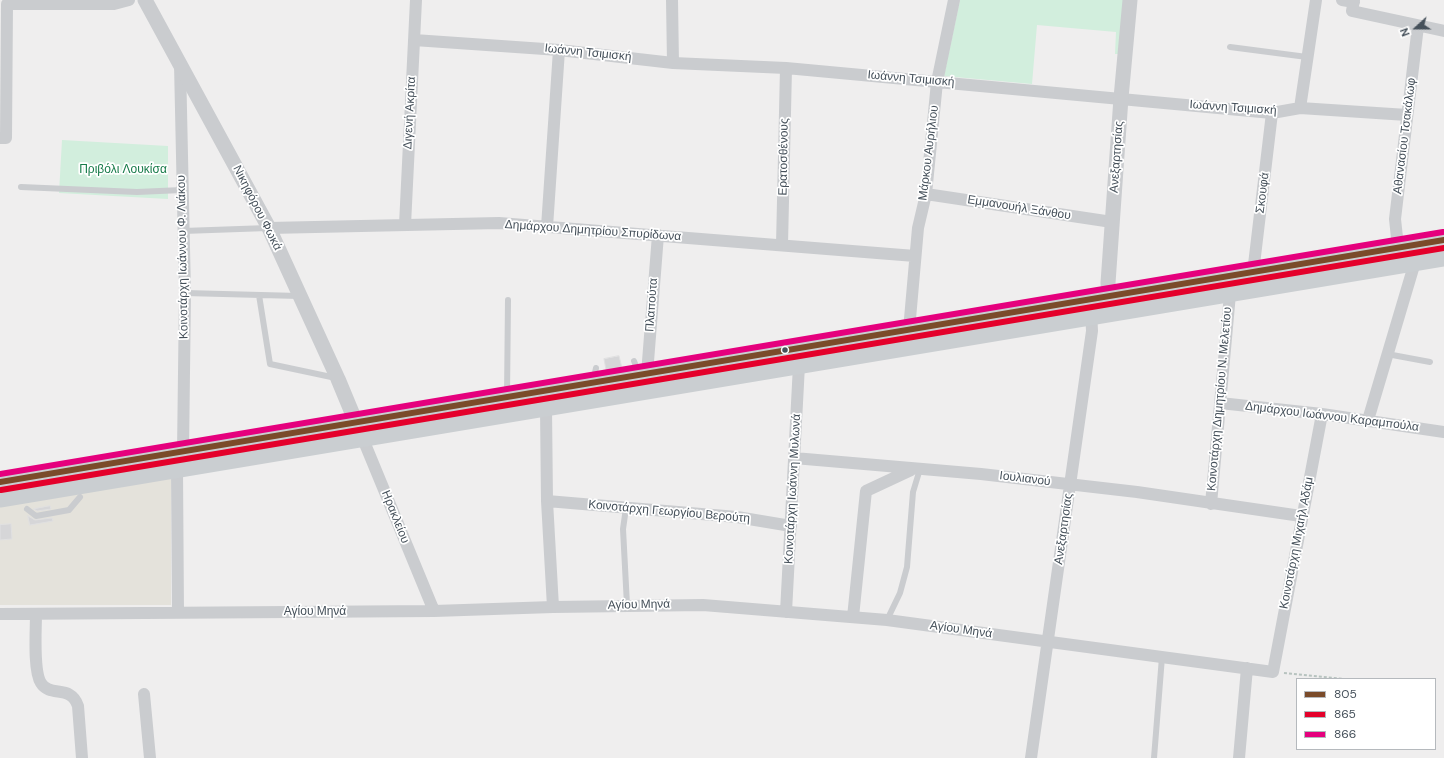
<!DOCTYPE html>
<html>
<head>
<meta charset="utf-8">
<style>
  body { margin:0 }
  #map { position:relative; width:1444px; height:758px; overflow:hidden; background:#efeeee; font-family:"DM Sans",sans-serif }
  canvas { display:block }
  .legend { position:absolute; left:1296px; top:678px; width:140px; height:72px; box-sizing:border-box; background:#fff; border:1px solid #b5b9bd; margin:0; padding:5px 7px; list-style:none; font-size:12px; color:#45505a }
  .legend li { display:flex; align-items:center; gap:8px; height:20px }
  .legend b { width:20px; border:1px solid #b5b9bd }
  .north { position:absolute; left:1396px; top:8px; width:40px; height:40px; -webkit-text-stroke:3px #fff; paint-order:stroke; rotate:249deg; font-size:11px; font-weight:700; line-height:16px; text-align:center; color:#45505a }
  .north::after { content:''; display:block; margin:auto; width:14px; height:18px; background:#45505a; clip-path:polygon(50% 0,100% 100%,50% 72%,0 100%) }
</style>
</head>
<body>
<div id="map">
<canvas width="1444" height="758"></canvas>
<ul class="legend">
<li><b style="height:5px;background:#7a4b2a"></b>805</li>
<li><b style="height:5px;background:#e4002b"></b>865</li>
<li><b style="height:5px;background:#e5007d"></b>866</li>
</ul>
<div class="north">N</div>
</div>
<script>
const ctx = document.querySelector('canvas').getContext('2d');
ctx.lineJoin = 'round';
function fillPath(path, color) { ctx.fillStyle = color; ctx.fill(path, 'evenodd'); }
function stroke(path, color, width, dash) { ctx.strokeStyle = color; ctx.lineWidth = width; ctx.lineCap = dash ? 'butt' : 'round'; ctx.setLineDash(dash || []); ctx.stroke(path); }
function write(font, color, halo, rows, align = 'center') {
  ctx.font = font + ' "DM Sans",sans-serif'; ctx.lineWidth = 3.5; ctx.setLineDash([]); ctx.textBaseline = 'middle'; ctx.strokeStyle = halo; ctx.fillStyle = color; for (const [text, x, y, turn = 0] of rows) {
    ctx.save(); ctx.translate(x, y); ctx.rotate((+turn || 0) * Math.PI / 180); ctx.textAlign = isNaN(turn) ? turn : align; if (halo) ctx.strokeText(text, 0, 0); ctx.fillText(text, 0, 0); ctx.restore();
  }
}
fillPath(new Path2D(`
  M171,475V605H0V503Z`), '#e4e2db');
fillPath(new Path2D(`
  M960,0H1124L1119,54H1115L1116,32L1037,25L1032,84L944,76Z
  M62,140L168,146V199L59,193Z`), '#d2eedd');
const building = new Path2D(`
  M619,356L622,368L606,370L604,359Z
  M50,506L51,509L37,511L34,509Z
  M28,516L35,520L52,518L53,521L30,525Z
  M11,524L12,539L0,540V525Z`);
fillPath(building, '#d6d6d8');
stroke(building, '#e0e0e1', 1);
stroke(new Path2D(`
  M1284,673L1344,679`), '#b7c3bf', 2, [3, 2]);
stroke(new Path2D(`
  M1230,47L1307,57
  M21,187L137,192L182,190
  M183,231L268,228
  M185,293L299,296
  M259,295L270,364L336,378
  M1387,354L1430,362
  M634,361L639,374
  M593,382L596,368
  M507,396L508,300
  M626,508L623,529L627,605
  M27,509L36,516L69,510L80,497
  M887,620L900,593L907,567L913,492L920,469
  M1154,758L1162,657`), '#cacccf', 6);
stroke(new Path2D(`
  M672,0L673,63
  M1342,0L1354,2
  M1354,0L1352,11L1444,31
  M414,40L559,50L673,63L786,68L1272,113L1300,108L1407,115
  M180,64L185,293L183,452
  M1300,108L1316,0
  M0,138H6L7,4H114L129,0
  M926,194L1112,222
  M405,225L416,0
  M547,227L559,50
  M269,228L499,223L915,256
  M782,245L786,68
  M1398,247L1395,219L1418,26
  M1253,273L1272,113
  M909,330L918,228L926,194L937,82L954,0
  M647,374L658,235
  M1220,403L1322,414L1444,432
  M546,408L547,501L553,607
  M1368,420L1415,262
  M363,439L434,611
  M794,458L981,474L1137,492L1301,516
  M177,470L178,613
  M547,501L737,517L791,526
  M1211,504L1230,294
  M786,612L799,365
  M0,614L434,611L553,607L703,605L887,620L1273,672L1322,414
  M36,614C36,630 33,671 41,683C50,698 71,684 78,706L82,758
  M853,617L866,491L911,470
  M144,694L150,758
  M1031,758L1092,331L1091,310
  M1239,758L1247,668`), '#cacccf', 12);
stroke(new Path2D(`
  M145,0L269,228L338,379L360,432
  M1110,307L1108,283L1121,98L1130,0`), '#cacccf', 15);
stroke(new Path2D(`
  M0,482L1444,240
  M0,499L1444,258`), '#caced1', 17);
stroke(new Path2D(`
  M0,482L1444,240`), '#7a4b2a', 6);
stroke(new Path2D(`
  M1,490L1444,248`), '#e4002b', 6);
stroke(new Path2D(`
  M0,474L1443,232`), '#e5007d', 6);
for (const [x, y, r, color] of [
  [785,350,3.5,"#45505a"]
]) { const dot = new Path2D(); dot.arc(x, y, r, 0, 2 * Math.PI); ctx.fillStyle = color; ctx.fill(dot); stroke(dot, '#fff', 1.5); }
write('12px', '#45505a', '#fff', [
  ["Ιωάννη Τσιμισκή",588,53,6],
  ["Ιωάννη Τσιμισκή",911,79,5],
  ["Ιωάννη Τσιμισκή",1233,108,4],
  ["Διγενή Ακρίτα",410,113,-87],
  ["Αθανασίου Τσακάλωφ",1405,136,-83],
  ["Μάρκου Αυρήλιου",929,153,-83],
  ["Ερατοσθένους",784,157,-89],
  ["Ανεξαρτησίας",1117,157,-86],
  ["Σκουφά",1263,193,-83],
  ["Νικηφόρου Φωκά",257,208,63],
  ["Εμμανουήλ Ξάνθου",1019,208,9],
  ["Δημάρχου Δημητρίου Σπυρίδωνα",593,231,4],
  ["Κοινοτάρχη Ιωάννου Φ. Λιάκου",183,257,-91],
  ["Πλαπούτα",652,305,-86],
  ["Κοινοτάρχη Δημητρίου Ν. Μελετίου",1220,399,-85],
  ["Δημάρχου Ιωάννου Καραμπούλα",1332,417,7],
  ["Ιουλιανού",1025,479,7],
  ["Κοινοτάρχη Ιωάννη Μυλωνά",793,489,-87],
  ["Κοινοτάρχη Γεωργίου Βερούτη",669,512,5],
  ["Ηρακλείου",395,517,68],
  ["Ανεξαρτησίας",1064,529,-82],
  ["Κοινοτάρχη Μιχαήλ Αδάμ",1297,543,-79],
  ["Αγίου Μηνά",639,605,-1],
  ["Αγίου Μηνά",315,612],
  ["Αγίου Μηνά",961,630,8]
]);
write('12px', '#177b49', '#fff', [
  ["Πριβόλι Λουκίσα",123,170]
]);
</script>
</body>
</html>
